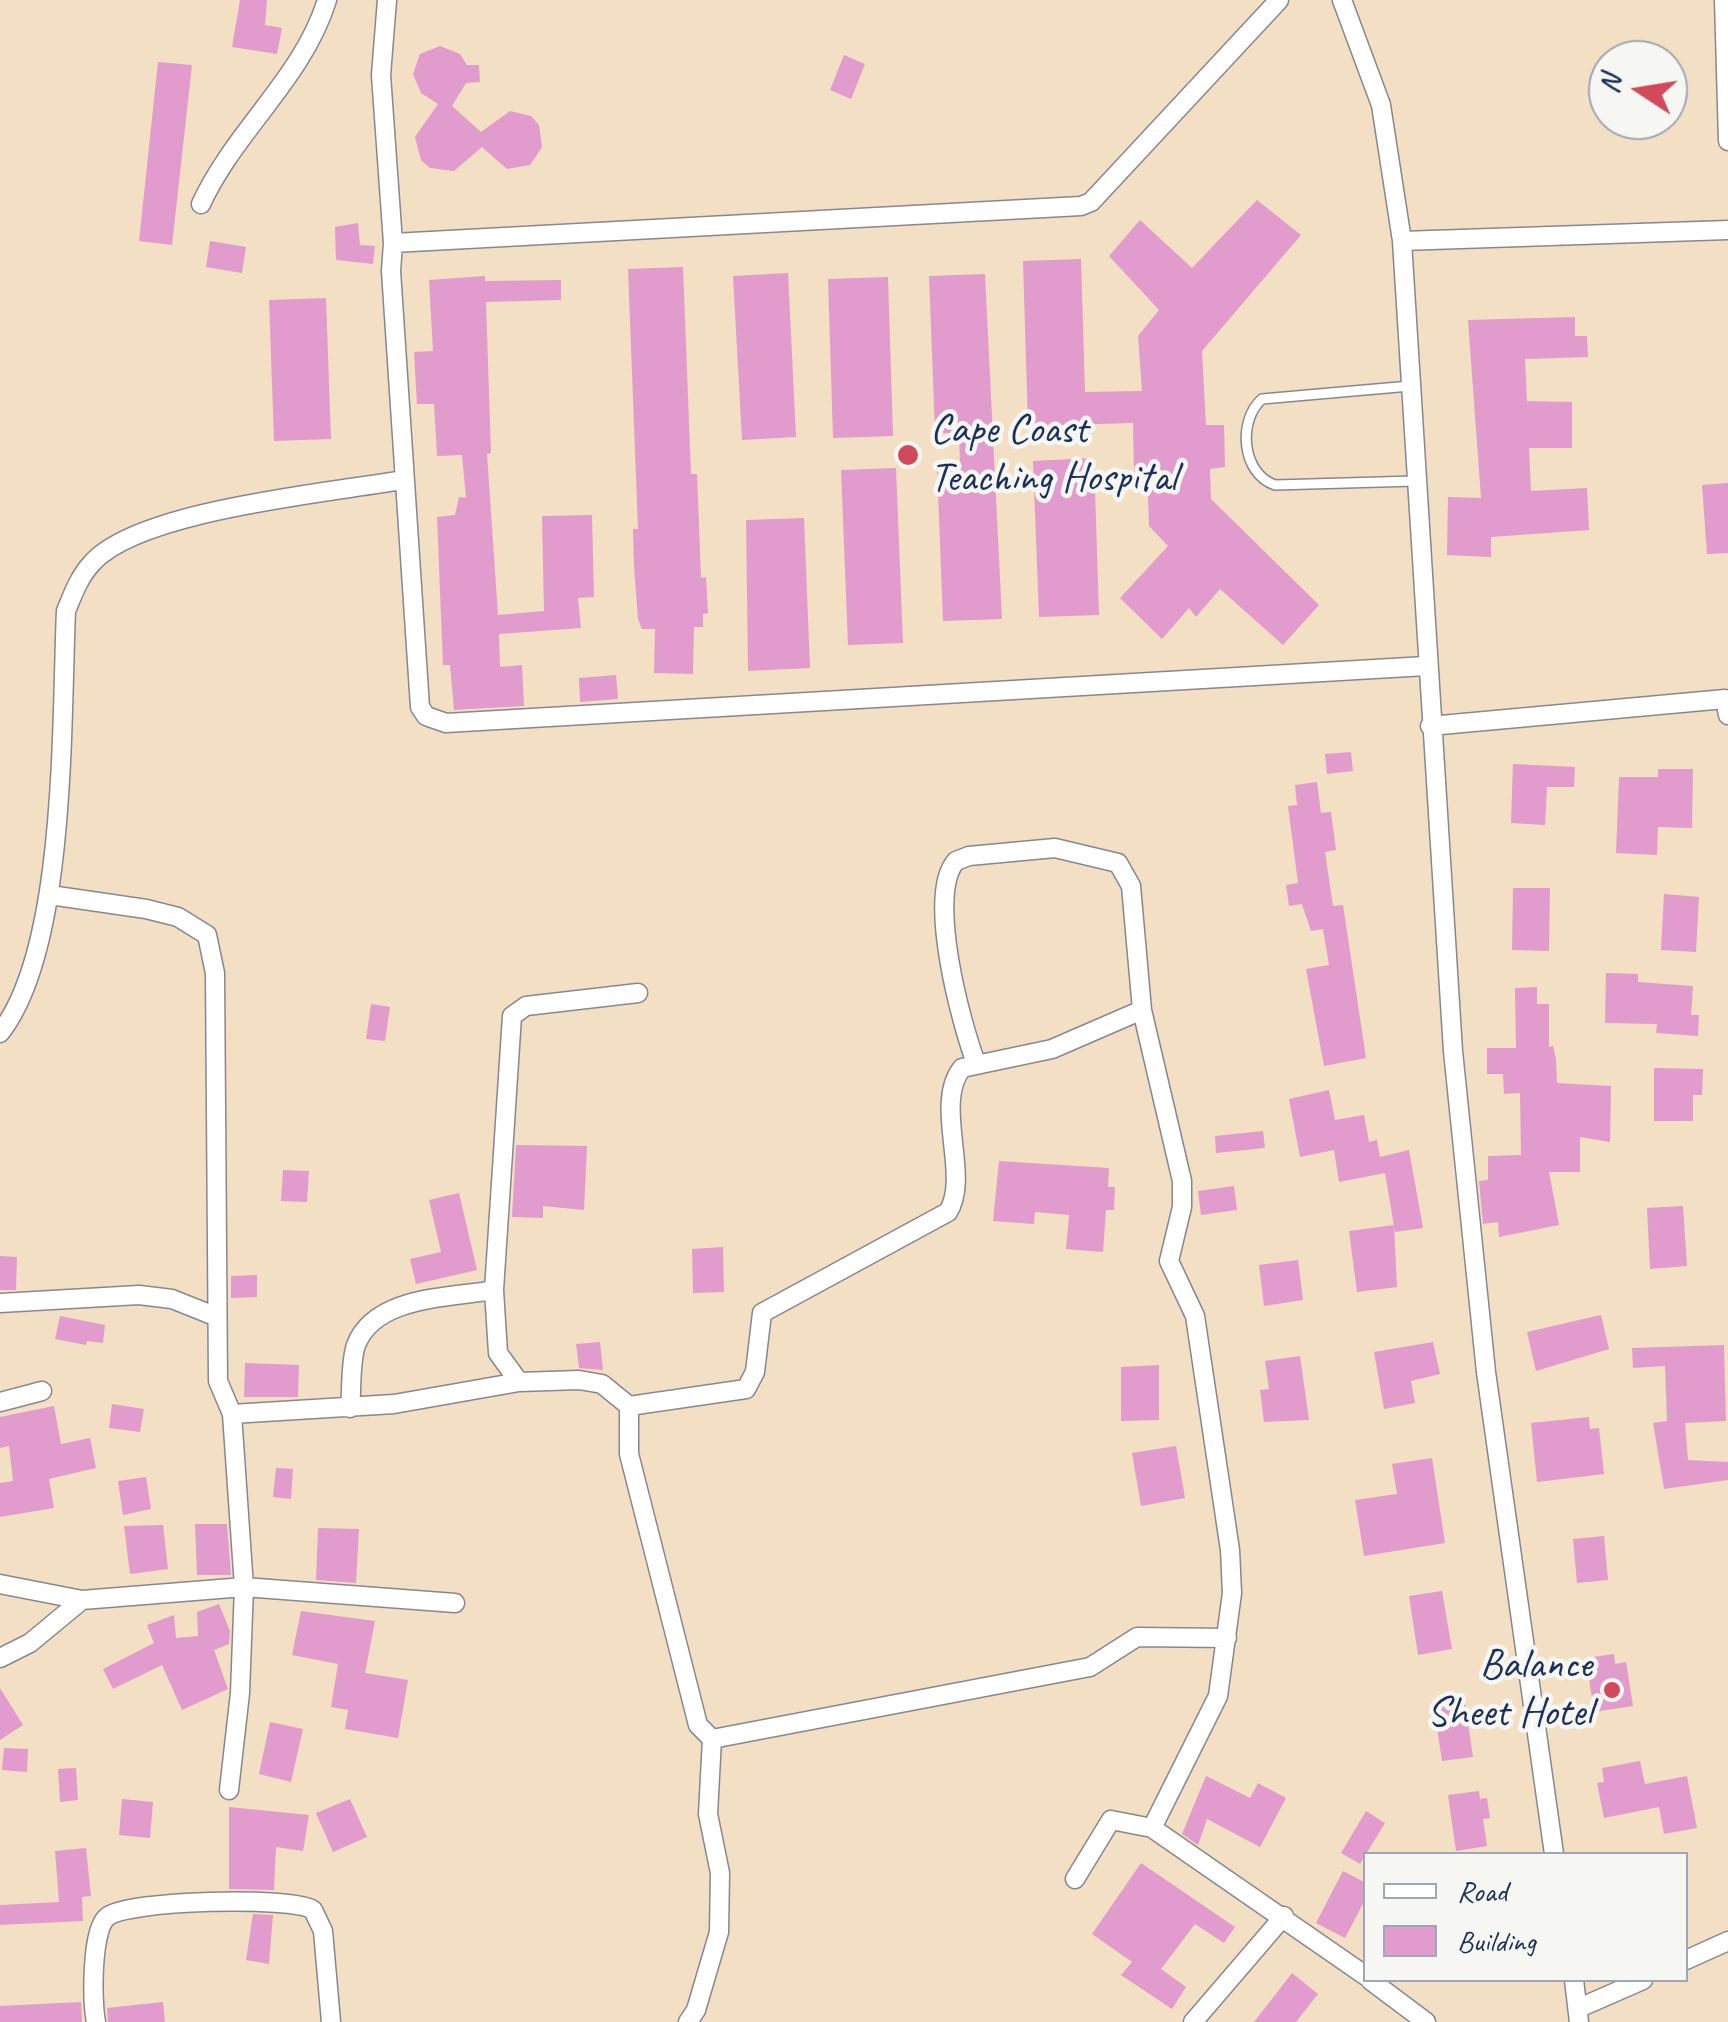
<!DOCTYPE html>
<html>
<head>
<meta charset="utf-8">
<style>
  body { margin:0 }
  #map { position:relative; width:1728px; height:2022px; overflow:hidden; background:#f3dfc3; font-family:Caveat,sans-serif }
  canvas { display:block }
  .legend { position:absolute; left:1363px; top:1852px; width:325px; height:130px; box-sizing:border-box; background:#f6f6f2; border:2px solid #9ea6b7; margin:0; padding:12px 18px; list-style:none; font-size:30px; color:#1b2f5e }
  .legend li { display:flex; align-items:center; gap:20px; height:50px }
  .legend b { width:50px; border:2px solid #9ea6b7 }
  .north { position:absolute; left:1588px; top:40px; width:100px; height:100px; box-sizing:border-box; background:#f6f6f2; border:2px solid #9ea6b7; border-radius:50%; rotate:282deg; font-size:28px; font-weight:700; line-height:40px; text-align:center; color:#1b2f5e }
  .north::after { content:''; display:block; margin:auto; width:35px; height:45px; background:#d1495b; clip-path:polygon(50% 0,100% 100%,50% 72%,0 100%) }
</style>
</head>
<body>
<div id="map">
<canvas width="1728" height="2022"></canvas>
<ul class="legend">
<li><b style="height:12px;background:#fff"></b>Road</li>
<li><b style="height:28px;background:#e19bcc"></b>Building</li>
</ul>
<div class="north">N</div>
</div>
<script>
const ctx = document.querySelector('canvas').getContext('2d');
ctx.lineJoin = 'round';
function fillPath(path, color) { ctx.fillStyle = color; ctx.fill(path, 'evenodd'); }
function stroke(path, color, width, dash) { ctx.strokeStyle = color; ctx.lineWidth = width; ctx.lineCap = dash ? 'butt' : 'round'; ctx.setLineDash(dash || []); ctx.stroke(path); }
function write(font, color, halo, rows, align = 'center') {
  ctx.font = font + ' Caveat,sans-serif'; ctx.lineWidth = 9; ctx.setLineDash([]); ctx.textBaseline = 'middle'; ctx.strokeStyle = halo; ctx.fillStyle = color; for (const [text, x, y, turn = 0] of rows) {
    ctx.save(); ctx.translate(x, y); ctx.rotate((+turn || 0) * Math.PI / 180); ctx.textAlign = isNaN(turn) ? turn : align; if (halo) ctx.strokeText(text, 0, 0); ctx.fillText(text, 0, 0); ctx.restore();
  }
}
fillPath(new Path2D(`
  M240,0H267L265,25L282,28L277,54L232,47Z
  M440,46L460,54L467,65H479L480,82L466,83L452,106L481,132L510,111L531,116L539,125L542,147L530,165L507,169L482,147L454,171L430,168L421,160L415,137L438,104L421,93L413,74L420,54Z
  M844,55L865,64L851,99L830,90Z
  M158,62L192,65L172,245L139,241Z
  M1257,200L1301,235L1202,351L1206,425H1224L1225,467L1210,469L1211,499L1319,605L1283,645L1220,589L1196,617L1189,608L1162,639L1120,598L1168,546L1149,526L1147,470L1134,472L1133,423L1028,426L1023,261L1081,259L1085,392L1142,391L1138,336L1159,310L1109,256L1140,220L1192,268Z
  M358,223L360,245L375,246L373,264L336,260L335,227Z
  M210,241L246,247L242,273L206,267Z
  M683,267L691,474H697L701,578L706,577L708,613L703,614V627H694L693,674L654,673L655,629H642L638,619L634,567L633,529H638L628,269Z
  M788,273L796,437L742,440L733,276Z
  M985,274L1002,619L943,621L937,467L960,466L959,433H935L929,276Z
  M485,276V281L561,280V300L486,302L491,453L487,454L498,615L544,611L542,516L592,515L594,597L578,598L581,628L499,634L500,667L522,665L524,706L454,710L450,665H443L437,517L455,515L459,497L466,498L462,455L437,456L434,404H417L414,352L433,351L429,280Z
  M888,277L893,436L833,438L828,279Z
  M326,298L331,439L274,441L269,300Z
  M1575,317V336H1587L1588,357L1525,359L1527,401L1572,402V448H1529L1531,491L1587,488L1589,530L1491,537V557L1447,555L1448,497L1481,498L1468,320Z
  M1094,458L1099,615L1039,617L1033,461Z
  M896,468L903,643L848,645L841,470Z
  M1728,483V553L1707,554L1702,485Z
  M804,518L810,668L748,671L746,520Z
  M616,675L618,699L580,702L579,678Z
  M1351,752L1353,771L1327,774L1325,754Z
  M1513,764L1575,767L1574,787H1547L1545,825L1511,823Z
  M1658,769H1693L1692,828L1658,827L1657,855L1616,853L1619,777H1658Z
  M1317,782L1321,813L1331,812L1336,850L1325,852L1333,906L1343,905L1366,1058L1324,1066L1306,969L1329,965L1323,929L1311,931L1302,904L1289,906L1286,885L1298,883L1288,806L1297,805L1295,785Z
  M1513,888H1550L1549,951L1512,950Z
  M1664,894L1699,897L1696,952L1661,950Z
  M1606,973L1638,974V982L1693,986L1691,1015H1699L1698,1036L1656,1033L1657,1024L1605,1023Z
  M1537,987V1004H1549V1047L1553,1046L1556,1059L1557,1083L1611,1086L1610,1142L1580,1137V1172H1549L1559,1225L1499,1237L1498,1222L1483,1224L1479,1181L1488,1180V1156L1521,1155L1520,1093L1504,1094L1503,1074H1487V1048H1516L1515,988Z
  M371,1004L390,1007L385,1041L366,1039Z
  M1654,1068L1703,1069L1702,1095H1693V1121H1654Z
  M1329,1090L1335,1120L1364,1115L1369,1142L1377,1140L1380,1157L1409,1150L1423,1228L1395,1232L1385,1173L1339,1182L1334,1150L1300,1157L1289,1099Z
  M1263,1131L1265,1148L1216,1153L1215,1136Z
  M516,1145L587,1146L584,1210L543,1206V1218L512,1217Z
  M999,1161L1109,1168L1108,1187H1115L1114,1210H1106L1103,1252L1066,1249L1069,1215L1035,1212L1034,1224L993,1221Z
  M283,1170L309,1171L307,1202L281,1201Z
  M1234,1186L1237,1210L1201,1215L1198,1191Z
  M459,1193L477,1270L416,1284L410,1259L441,1252L429,1200Z
  M1683,1206L1687,1266L1650,1269L1647,1208Z
  M1394,1225L1397,1287L1357,1292L1349,1231Z
  M723,1247L724,1292L693,1293L692,1249Z
  M0,1256L17,1257L16,1290H0Z
  M1298,1260L1303,1300L1264,1306L1259,1265Z
  M257,1275V1297L231,1298V1276Z
  M1601,1315L1609,1349L1536,1371L1527,1332Z
  M60,1316L105,1325L103,1343L87,1341L86,1345L55,1339Z
  M600,1342L603,1370L579,1368L576,1344Z
  M1433,1342L1440,1374L1411,1381L1415,1403L1384,1409L1374,1352Z
  M1724,1345L1726,1421L1685,1423L1688,1460L1728,1462V1480L1664,1489L1653,1423L1667,1421L1665,1366L1633,1368L1632,1348Z
  M1300,1356L1309,1420L1264,1422L1260,1390L1269,1389L1265,1361Z
  M245,1363L299,1365L298,1397H244Z
  M1159,1365V1420L1121,1421V1367Z
  M112,1404L144,1409L140,1432L109,1428Z
  M54,1406L61,1444L90,1438L96,1468L49,1479L54,1508L0,1517V1483L13,1481L9,1446L0,1448V1417Z
  M1589,1417L1590,1429L1599,1428L1604,1474L1537,1482L1531,1423Z
  M1176,1446L1185,1498L1141,1506L1132,1453Z
  M1432,1458L1445,1543L1364,1556L1355,1500L1397,1494L1392,1464Z
  M276,1468L293,1469L291,1499L273,1497Z
  M146,1477L151,1509L123,1515L118,1481Z
  M195,1524H227L231,1575H197Z
  M163,1525L168,1569L130,1574L124,1526Z
  M318,1528L359,1529L356,1583L316,1580Z
  M1604,1536L1608,1580L1577,1583L1573,1539Z
  M1442,1591L1452,1649L1418,1655L1409,1596Z
  M219,1604L230,1631L229,1644L214,1650L228,1689L182,1710L162,1665L113,1689L103,1669L154,1643L147,1625L174,1615L176,1638L198,1636L197,1612Z
  M301,1611L375,1621L365,1673L408,1680L398,1738L345,1729L348,1710L331,1707L338,1664L292,1655Z
  M1614,1654L1615,1664L1626,1662L1633,1706L1594,1712L1586,1658Z
  M0,1688L23,1725L0,1740Z
  M1465,1703L1473,1757L1442,1761L1434,1708Z
  M270,1722L303,1729L291,1782L259,1774Z
  M4,1748L28,1749L27,1772L2,1770Z
  M1640,1761L1645,1784L1687,1776L1697,1828L1664,1834L1659,1807L1604,1818L1597,1783L1604,1782L1602,1768Z
  M76,1768L78,1800L60,1802L58,1769Z
  M1206,1776L1250,1798L1258,1783L1286,1798L1260,1847L1207,1819L1198,1845L1182,1834Z
  M1479,1791L1480,1799L1487,1798L1490,1818L1483,1819L1487,1846L1456,1851L1448,1795Z
  M122,1799L153,1802L150,1838L119,1835Z
  M350,1799L367,1837L333,1852L316,1813Z
  M229,1807L309,1815L303,1851L276,1847L274,1890L229,1889Z
  M1366,1811L1385,1823L1360,1864L1341,1853Z
  M86,1848L91,1896L82,1897L83,1921L0,1925V1905L59,1902L55,1851Z
  M1141,1863L1235,1927L1224,1943L1195,1924L1161,1969L1186,1987L1172,2009L1121,1975L1132,1962L1092,1934Z
  M1343,1871L1366,1883V1898L1345,1938L1316,1923Z
  M253,1914L273,1915L269,1964L246,1960Z
  M1292,1973L1318,1994L1296,2022H1254Z
  M81,2002L82,2022H0V2006Z
  M163,2002L165,2022H108L107,2008Z`), '#e19bcc');
const service = new Path2D(`
  M1410,386L1262,399C1237,421 1242,474 1275,485L1415,481`);
const minor = new Path2D(`
  M387,0L381,75L393,243
  M1279,0L1091,202L1081,206L393,243L391,271L420,707L426,716L446,723L1426,666
  M1342,0L1381,105L1402,241L1453,1051L1486,1372L1554,1854
  M1724,0L1728,141
  M201,204C235,130 303,78 327,0
  M1402,241L1728,230
  M1430,726L1725,699L1728,715
  M50,895L146,909L178,917L207,935L215,973L218,1381L232,1414L244,1587L240,1693L229,1790
  M0,1033C67,948 61,721 66,611C73,594 79,577 92,563C139,510 329,493 402,480
  M976,1063C961,1023 926,894 956,861L969,856L1055,848L1118,863L1131,886L1142,1010
  M0,1303L139,1295L172,1299L217,1317
  M519,1382L498,1353L494,1290L512,1016L526,1006L638,993
  M0,1402L42,1391
  M629,1406L746,1389L755,1372L762,1313L948,1212C971,1176 933,1104 962,1068L1052,1049L1142,1010L1182,1181V1207L1169,1261L1195,1316L1230,1550L1232,1593L1218,1696L1152,1828
  M350,1408C352,1389 350,1363 356,1345C375,1296 448,1298 494,1290
  M232,1414L394,1404L519,1382L579,1380L602,1384L629,1406V1454L698,1725L712,1739L1090,1667L1137,1637L1227,1638
  M0,1584L82,1600L244,1587L455,1603
  M0,1658L30,1643L82,1600
  M1075,1879L1111,1820L1152,1828L1366,1976
  M1686,1960L1728,1941
  M1370,1980L1426,2022
  M1574,1980L1579,2022
  M1579,2008L1643,1980
  M96,2022C92,2002 91,1930 107,1917C126,1900 293,1896 313,1910L323,1931L331,2022
  M688,2022L696,2010L719,1932L720,1873L708,1814L712,1739
  M1193,2022L1284,1916`);
stroke(service, '#878790', 12);
stroke(minor, '#878790', 21);
stroke(service, '#fff', 9);
stroke(minor, '#fff', 18);
for (const [x, y, r, color] of [
  [908,455,12,"#d1495b"],
  [1612,1690,10,"#d1495b"]
]) { const dot = new Path2D(); dot.arc(x, y, r, 0, 2 * Math.PI); ctx.fillStyle = color; ctx.fill(dot); stroke(dot, '#f6f6f2', 4); }
write('42px', '#1b2f5e', '#f6f6f2', [
  ["Cape Coast",930,431],
  ["Teaching Hospital",930,479],
  ["Balance",1592,1666,"right"],
  ["Sheet Hotel",1592,1714,"right"]
], 'left');
</script>
</body>
</html>
